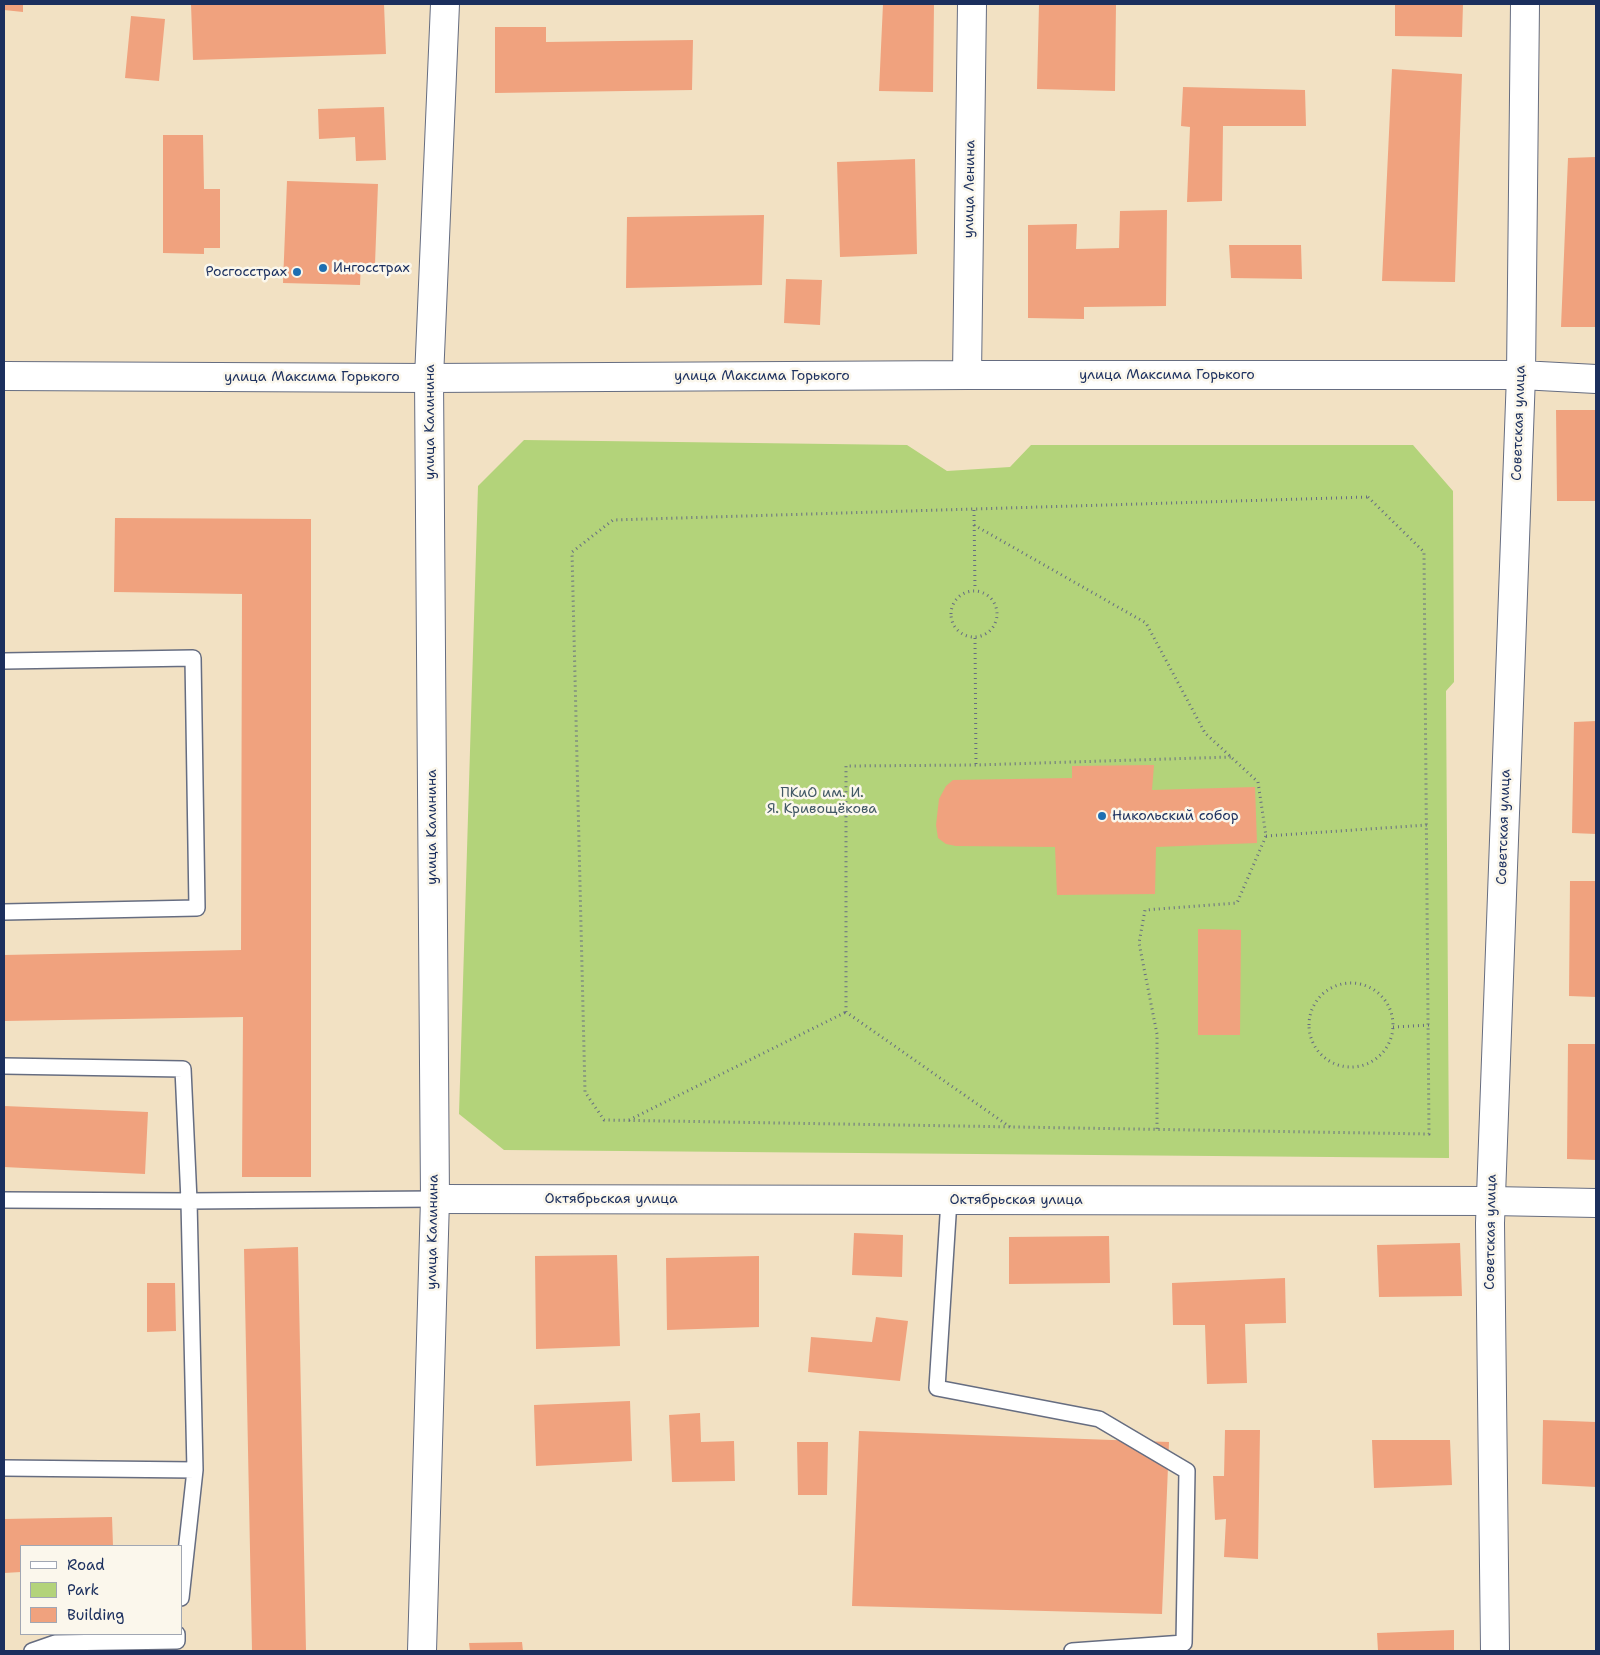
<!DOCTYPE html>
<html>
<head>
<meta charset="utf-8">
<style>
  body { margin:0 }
  #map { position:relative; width:1600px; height:1655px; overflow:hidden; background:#f2e1c3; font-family:"Shantell Sans",sans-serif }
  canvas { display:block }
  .frame { position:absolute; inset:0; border:5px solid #1b2f5e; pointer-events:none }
  .legend { position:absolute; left:20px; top:1545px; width:162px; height:90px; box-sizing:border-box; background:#fbf7ec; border:1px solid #a1a7b3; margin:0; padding:6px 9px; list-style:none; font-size:15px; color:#1b2f5e }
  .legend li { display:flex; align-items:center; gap:10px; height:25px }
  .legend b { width:25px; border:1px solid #a1a7b3 }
</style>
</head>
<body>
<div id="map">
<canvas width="1600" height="1655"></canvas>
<div class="frame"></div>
<ul class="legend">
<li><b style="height:6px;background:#fff"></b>Road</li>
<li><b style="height:14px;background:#b3d37a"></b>Park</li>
<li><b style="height:14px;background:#f0a27e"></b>Building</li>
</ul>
</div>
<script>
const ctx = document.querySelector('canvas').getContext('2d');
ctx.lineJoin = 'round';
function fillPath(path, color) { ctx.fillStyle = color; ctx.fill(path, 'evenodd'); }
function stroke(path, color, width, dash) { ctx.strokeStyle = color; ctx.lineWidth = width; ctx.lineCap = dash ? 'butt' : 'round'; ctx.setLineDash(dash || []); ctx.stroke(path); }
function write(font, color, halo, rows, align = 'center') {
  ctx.font = font + ' "Shantell Sans",sans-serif'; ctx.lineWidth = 5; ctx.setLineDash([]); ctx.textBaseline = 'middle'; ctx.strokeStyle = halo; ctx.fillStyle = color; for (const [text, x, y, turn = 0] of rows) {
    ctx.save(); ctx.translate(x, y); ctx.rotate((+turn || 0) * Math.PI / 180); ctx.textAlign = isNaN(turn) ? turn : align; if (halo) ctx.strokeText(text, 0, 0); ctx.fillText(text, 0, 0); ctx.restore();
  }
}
fillPath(new Path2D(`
  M524,440L907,445L947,471L1010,467L1031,445H1413L1453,491L1454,682L1446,691L1449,1158L504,1150L459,1114L478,486Z`), '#b3d37a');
fillPath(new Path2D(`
  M4,4H23V12L4,10Z
  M191,4H384L386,54L193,60Z
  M883,4H934L933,92L879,91Z
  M1039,4H1116L1115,91L1037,89Z
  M1395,4H1463L1462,37L1395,36Z
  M131,16L165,19L159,81L125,78Z
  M495,27H546V42L693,40L692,90L495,93Z
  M1392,69L1462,74L1455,282L1382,281Z
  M1183,87L1305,90L1306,126H1223L1222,201L1187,202L1190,127L1181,126Z
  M384,107L386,160L356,161L355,137L319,139L318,109Z
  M163,135H203L204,189H220V248H204V254L163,253Z
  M1596,157V327H1561L1568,158Z
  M915,159L917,254L840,257L837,162Z
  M287,181L378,184L375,264L361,263L360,285L283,283Z
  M1167,210L1166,306L1084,307V319L1028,318V225L1077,224L1076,249L1119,248L1120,211Z
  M764,215L762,285L626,288L627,217Z
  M1229,245H1301L1302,279L1231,278Z
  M786,279L822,280L820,325L784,323Z
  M1556,410H1596V501H1557Z
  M115,518L311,519V1177H242L243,1017L4,1021V955L241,950L242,594L114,592Z
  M1596,721V834L1572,833L1574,722Z
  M1154,765L1152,790L1255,787L1257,843L1156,847L1155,894L1057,895L1055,847L956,846L946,844L938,838L936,825L939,799L946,786L953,780L1072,778V766Z
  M1570,881H1596V997L1569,996Z
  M1198,929L1241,930L1240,1035H1198Z
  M1568,1044H1596V1160L1567,1159Z
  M4,1106L148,1112L145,1174L4,1167Z
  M854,1233L903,1235L902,1277L852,1275Z
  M1109,1236L1110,1283L1009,1284V1237Z
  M1460,1243L1462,1296L1379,1297L1377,1245Z
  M298,1247L306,1651H252L244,1249Z
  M617,1255L620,1346L536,1349L535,1256Z
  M759,1256V1327L667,1330L666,1258Z
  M1285,1278L1286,1323L1245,1324L1247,1383L1207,1384L1205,1325H1173L1172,1283Z
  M147,1283H175L176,1331L147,1332Z
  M876,1317L908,1321L900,1381L808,1372L811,1337L872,1342Z
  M630,1401L632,1461L536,1466L534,1405Z
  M700,1413L701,1442L734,1441L735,1481L672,1482L669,1415Z
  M1543,1420L1596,1422V1487L1542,1484Z
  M1225,1430H1260L1258,1559L1224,1557L1226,1519L1215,1520L1213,1476H1224Z
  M859,1431L1169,1442L1162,1614L852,1606Z
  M1372,1440H1450L1452,1485L1374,1488Z
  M797,1442H828L827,1495H798Z
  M112,1517L113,1546H21V1572L4,1573V1519Z
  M1454,1630V1651H1378L1377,1633Z
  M522,1642L523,1651H470L469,1643Z`), '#f0a27e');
const service = new Path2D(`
  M4,661L193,658L197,908L4,912
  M4,1066L183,1069L189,1201L435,1199
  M4,1200L189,1201L195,1470L181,1598
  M949,1200L937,1388L1099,1419L1187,1471L1184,1643L1072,1651
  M4,1468L195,1470
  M32,1651L55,1643L177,1641V1634`);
const minor = new Path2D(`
  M1525,4L1521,375L1596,379
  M435,1199L1491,1201L1596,1203`);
const tertiary = new Path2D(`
  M967,375H1521L1490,1223L1495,1651
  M4,376L429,378L445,4`);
const secondary = new Path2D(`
  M422,1651L435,1199L429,378L967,375L972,4`);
stroke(service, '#666d81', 18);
stroke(minor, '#666d81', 30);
stroke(tertiary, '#666d81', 30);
stroke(secondary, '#666d81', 30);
stroke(new Path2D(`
  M1368,497L1424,552L1429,1134L604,1120L585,1092L572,552L613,520Z
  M974,510L975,590
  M974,525L1146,623L1205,733L1258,782L1266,836L1237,903L1145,910L1139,943L1157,1034V1130
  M951 614a23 23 0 1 1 46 0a23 23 0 1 1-46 0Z
  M975,638L976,765
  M1266,836L1427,825
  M1309 1025a42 42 0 1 1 84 0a42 42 0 1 1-84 0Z
  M1393,1027L1430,1025
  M629,1120L846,1012
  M1010,1127L846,1012V766L976,765L1231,757`), '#666d81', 3, [1, 4]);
stroke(service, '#fff', 15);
stroke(minor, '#fff', 28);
stroke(tertiary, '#fff', 28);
stroke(secondary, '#fff', 28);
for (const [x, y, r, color] of [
  [323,268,5,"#1f6fb2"],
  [297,272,5,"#1f6fb2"],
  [1102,816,5,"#1f6fb2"]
]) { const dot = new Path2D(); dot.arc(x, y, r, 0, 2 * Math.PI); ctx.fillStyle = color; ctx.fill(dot); stroke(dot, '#fbf7ec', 2); }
write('14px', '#1b2f5e', '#fbf7ec', [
  ["улица Ленина",970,189,-89],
  ["улица Максима Горького",1167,375],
  ["улица Максима Горького",762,376],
  ["улица Максима Горького",312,377],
  ["улица Калинина",430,422,-90],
  ["Советская улица",1519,423,-88],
  ["улица Калинина",432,827,-90],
  ["Советская улица",1504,827,-88],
  ["Октябрьская улица",611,1199],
  ["Октябрьская улица",1016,1200],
  ["улица Калинина",433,1232,-89],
  ["Советская улица",1491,1232,-89]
]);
write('14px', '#1b2f5e', '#fbf7ec', [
  ["Ингосстрах",333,268],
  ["Росгосстрах",287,272,"right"],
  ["Никольский собор",1112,816]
], 'left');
write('14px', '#415865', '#fbf7ec', [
  ["ПКиО им. И.",822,793],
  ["Я. Кривощёкова",822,809]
]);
</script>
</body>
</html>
